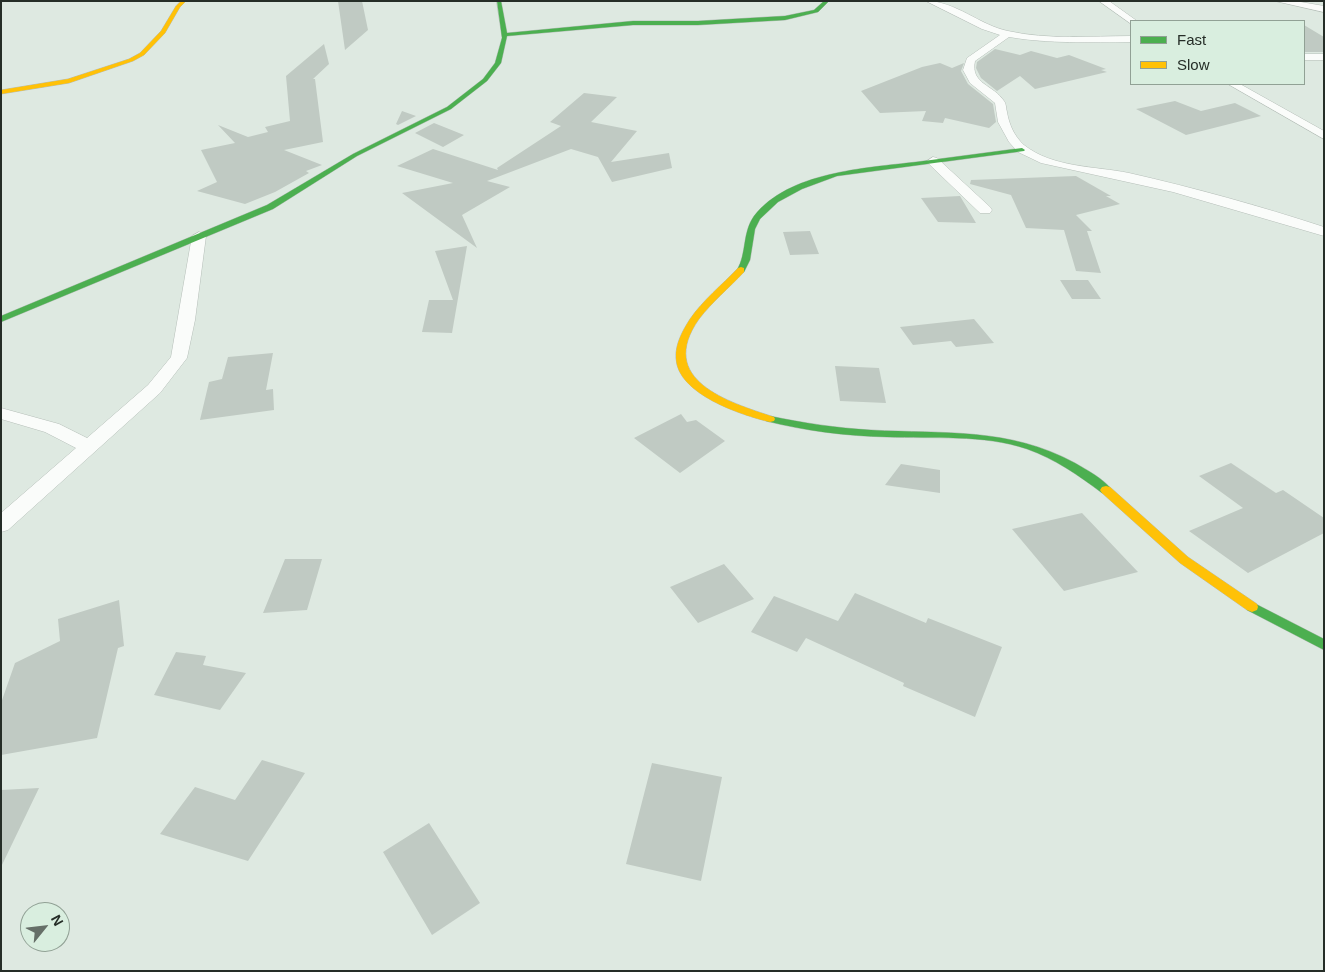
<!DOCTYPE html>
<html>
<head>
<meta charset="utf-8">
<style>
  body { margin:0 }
  #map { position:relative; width:1325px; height:972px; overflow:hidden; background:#dee9e1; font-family:Arial,sans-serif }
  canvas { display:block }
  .frame { position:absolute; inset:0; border:2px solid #252d27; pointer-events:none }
  .legend { position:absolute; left:1130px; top:20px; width:175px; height:65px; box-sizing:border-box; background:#d9eedf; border:1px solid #91a195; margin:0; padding:6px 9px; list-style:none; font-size:15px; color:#252d27 }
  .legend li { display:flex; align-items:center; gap:10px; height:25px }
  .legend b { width:25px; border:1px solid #91a195 }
  .north { position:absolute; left:20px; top:902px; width:50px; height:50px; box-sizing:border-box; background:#d9eedf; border:1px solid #91a195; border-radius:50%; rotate:61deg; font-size:14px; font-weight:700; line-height:20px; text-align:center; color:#252d27 }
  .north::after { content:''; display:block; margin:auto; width:18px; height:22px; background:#666f68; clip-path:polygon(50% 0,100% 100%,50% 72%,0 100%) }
</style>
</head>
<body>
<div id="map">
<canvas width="1325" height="972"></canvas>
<div class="frame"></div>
<ul class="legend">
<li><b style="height:6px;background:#4caf50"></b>Fast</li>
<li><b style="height:6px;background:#ffc107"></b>Slow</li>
</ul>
<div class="north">N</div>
</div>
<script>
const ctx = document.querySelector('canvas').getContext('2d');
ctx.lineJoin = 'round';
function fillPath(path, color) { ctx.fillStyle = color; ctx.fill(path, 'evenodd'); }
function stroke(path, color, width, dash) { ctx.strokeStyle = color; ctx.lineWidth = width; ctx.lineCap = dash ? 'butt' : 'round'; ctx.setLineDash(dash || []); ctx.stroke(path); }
fillPath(new Path2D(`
  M338,1H362L368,30L345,50Z
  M1304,25L1324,37V52H1304Z
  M324,44L329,64L313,79H315L323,142L284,150L322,165L306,171L309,173L275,192L245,204L197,191L217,182L201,150L235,143L218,125L248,137L268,132L265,127L290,121L286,76Z
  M995,49L1020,55L1031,51L1057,58L1069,55L1106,69L1101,70L1107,72L1035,89L1020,76L997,91L981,78L976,68L977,62Z
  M940,63L952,68L964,63L961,71L968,84L993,104L996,122L989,128L945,118L943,123L922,121L926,111L880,113L861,91L922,67Z
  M584,93L617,97L591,122L637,131L611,162L669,153L672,168L612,182L598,157L571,149L487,181L510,187L462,215L477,248L402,193L453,183L397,166L433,149L498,170L497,168L561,126L550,122Z
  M1175,101L1201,111L1235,103L1261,116L1186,135L1136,109Z
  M402,111L416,116L398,125L396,124Z
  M434,123L464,135L443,147L415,133Z
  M1076,176L1111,196H1106L1120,204L1076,215L1092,231H1087L1101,273L1076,271L1064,230L1026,228L1011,195L970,184L971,180Z
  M960,196L976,223L938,222L921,198Z
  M810,231L819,254L790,255L783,232Z
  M467,246L452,333L422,332L429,300H453L435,251Z
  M1060,280H1088L1101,299H1072Z
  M974,319L994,343L956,347L951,341L913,345L900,327Z
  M273,353L266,390L273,389L274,410L200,420L209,382L222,379L228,357Z
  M835,366L879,368L886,403L840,401Z
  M681,414L687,422L696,420L725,441L680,473L634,438Z
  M1231,463L1276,493L1283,490L1324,518V533L1248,573L1189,531L1243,508L1199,476Z
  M901,464L940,470V493L885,485Z
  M1082,513L1138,572L1064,591L1012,529Z
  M285,559H322L307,610L263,613Z
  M724,564L754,599L698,623L670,587Z
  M855,593L926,623L928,618L1002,647L975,717L903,686L904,683L806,638L797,652L751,632L774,596L838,621Z
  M119,600L124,646L118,648L97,738L1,755V703L15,663L60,641L58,619Z
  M176,652L206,656L203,665L246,673L220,710L154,695Z
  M262,760L305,773L248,861L160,834L195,787L235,800Z
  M652,763L722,777L701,881L626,864Z
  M39,788L1,867V790Z
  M429,823L480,903L432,935L383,852Z`), '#c0cac3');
const street = new Path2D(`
  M926,1C956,1 979,25 1008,31C1048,40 1091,36 1131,36V42C1090,42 1049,44 1009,37L975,61C970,84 994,85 1004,101C1006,103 1006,108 1007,112C1009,124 1014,136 1024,145C1053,168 1095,166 1129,173C1195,188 1260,206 1324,227V236L1173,192L1041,163L1018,152L1009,142L998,122L995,103L970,83L963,70L967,58L1000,35L982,29Z
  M1099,1H1109L1137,21L1130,23Z
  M1275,1H1295L1324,6V12Z
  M1304,54H1324V60H1304Z
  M1228,84H1240L1324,131V139Z
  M933,157L937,158L990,207L992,210L990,213H980L929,164L927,161Z
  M199,232L206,236L195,320L187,358L160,393L8,530L1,532V513L76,448L45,432L1,419V408L59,424L87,438L148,385L171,357L192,236Z`);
const fast = new Path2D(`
  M497,1H501L507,33L633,21H698L785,16L814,10L824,1H829L818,12L785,20L698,25H633L507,36L501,63L487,81L451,109L357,156L273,209L1,322V316L267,205L353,154L447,107L483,79L495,63L502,38Z
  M1022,148L1025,150L1024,151L837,176L802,189L778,202L760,219L755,229L750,260L744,272L741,273L737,270C747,253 742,233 754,216C788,172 865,168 916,162C951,157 987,153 1022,148Z
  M770,416C803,423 837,428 871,430C944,434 1009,427 1075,463C1087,470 1104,479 1112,490L1106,494L1102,493C1078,475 1055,459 1027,449C983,434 933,439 887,437C846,436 806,431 766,421L765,419L766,417Z
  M1252,602L1324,639V650L1247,610L1246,607L1247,604Z`);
const slow = new Path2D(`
  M181,1H186L180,7L165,33L144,55L133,61L69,83L1,94V90L68,79L129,59L140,53L161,31L176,6Z
  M741,267L744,268V272C729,288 712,302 699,319C656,380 728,402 774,417L775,419L774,421L770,422C741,415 677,394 676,358C675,344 683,330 690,319C703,300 722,285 738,268Z
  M1106,486L1110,487L1188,557L1257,604L1258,607L1257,610L1252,612L1247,610L1180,563L1102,493L1100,490L1102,487Z`);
stroke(street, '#b5beb8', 1);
stroke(fast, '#b5beb8', 1);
stroke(slow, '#b5beb8', 1);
fillPath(street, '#fafcfa');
fillPath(fast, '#4caf50');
fillPath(slow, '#ffc107');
</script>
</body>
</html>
